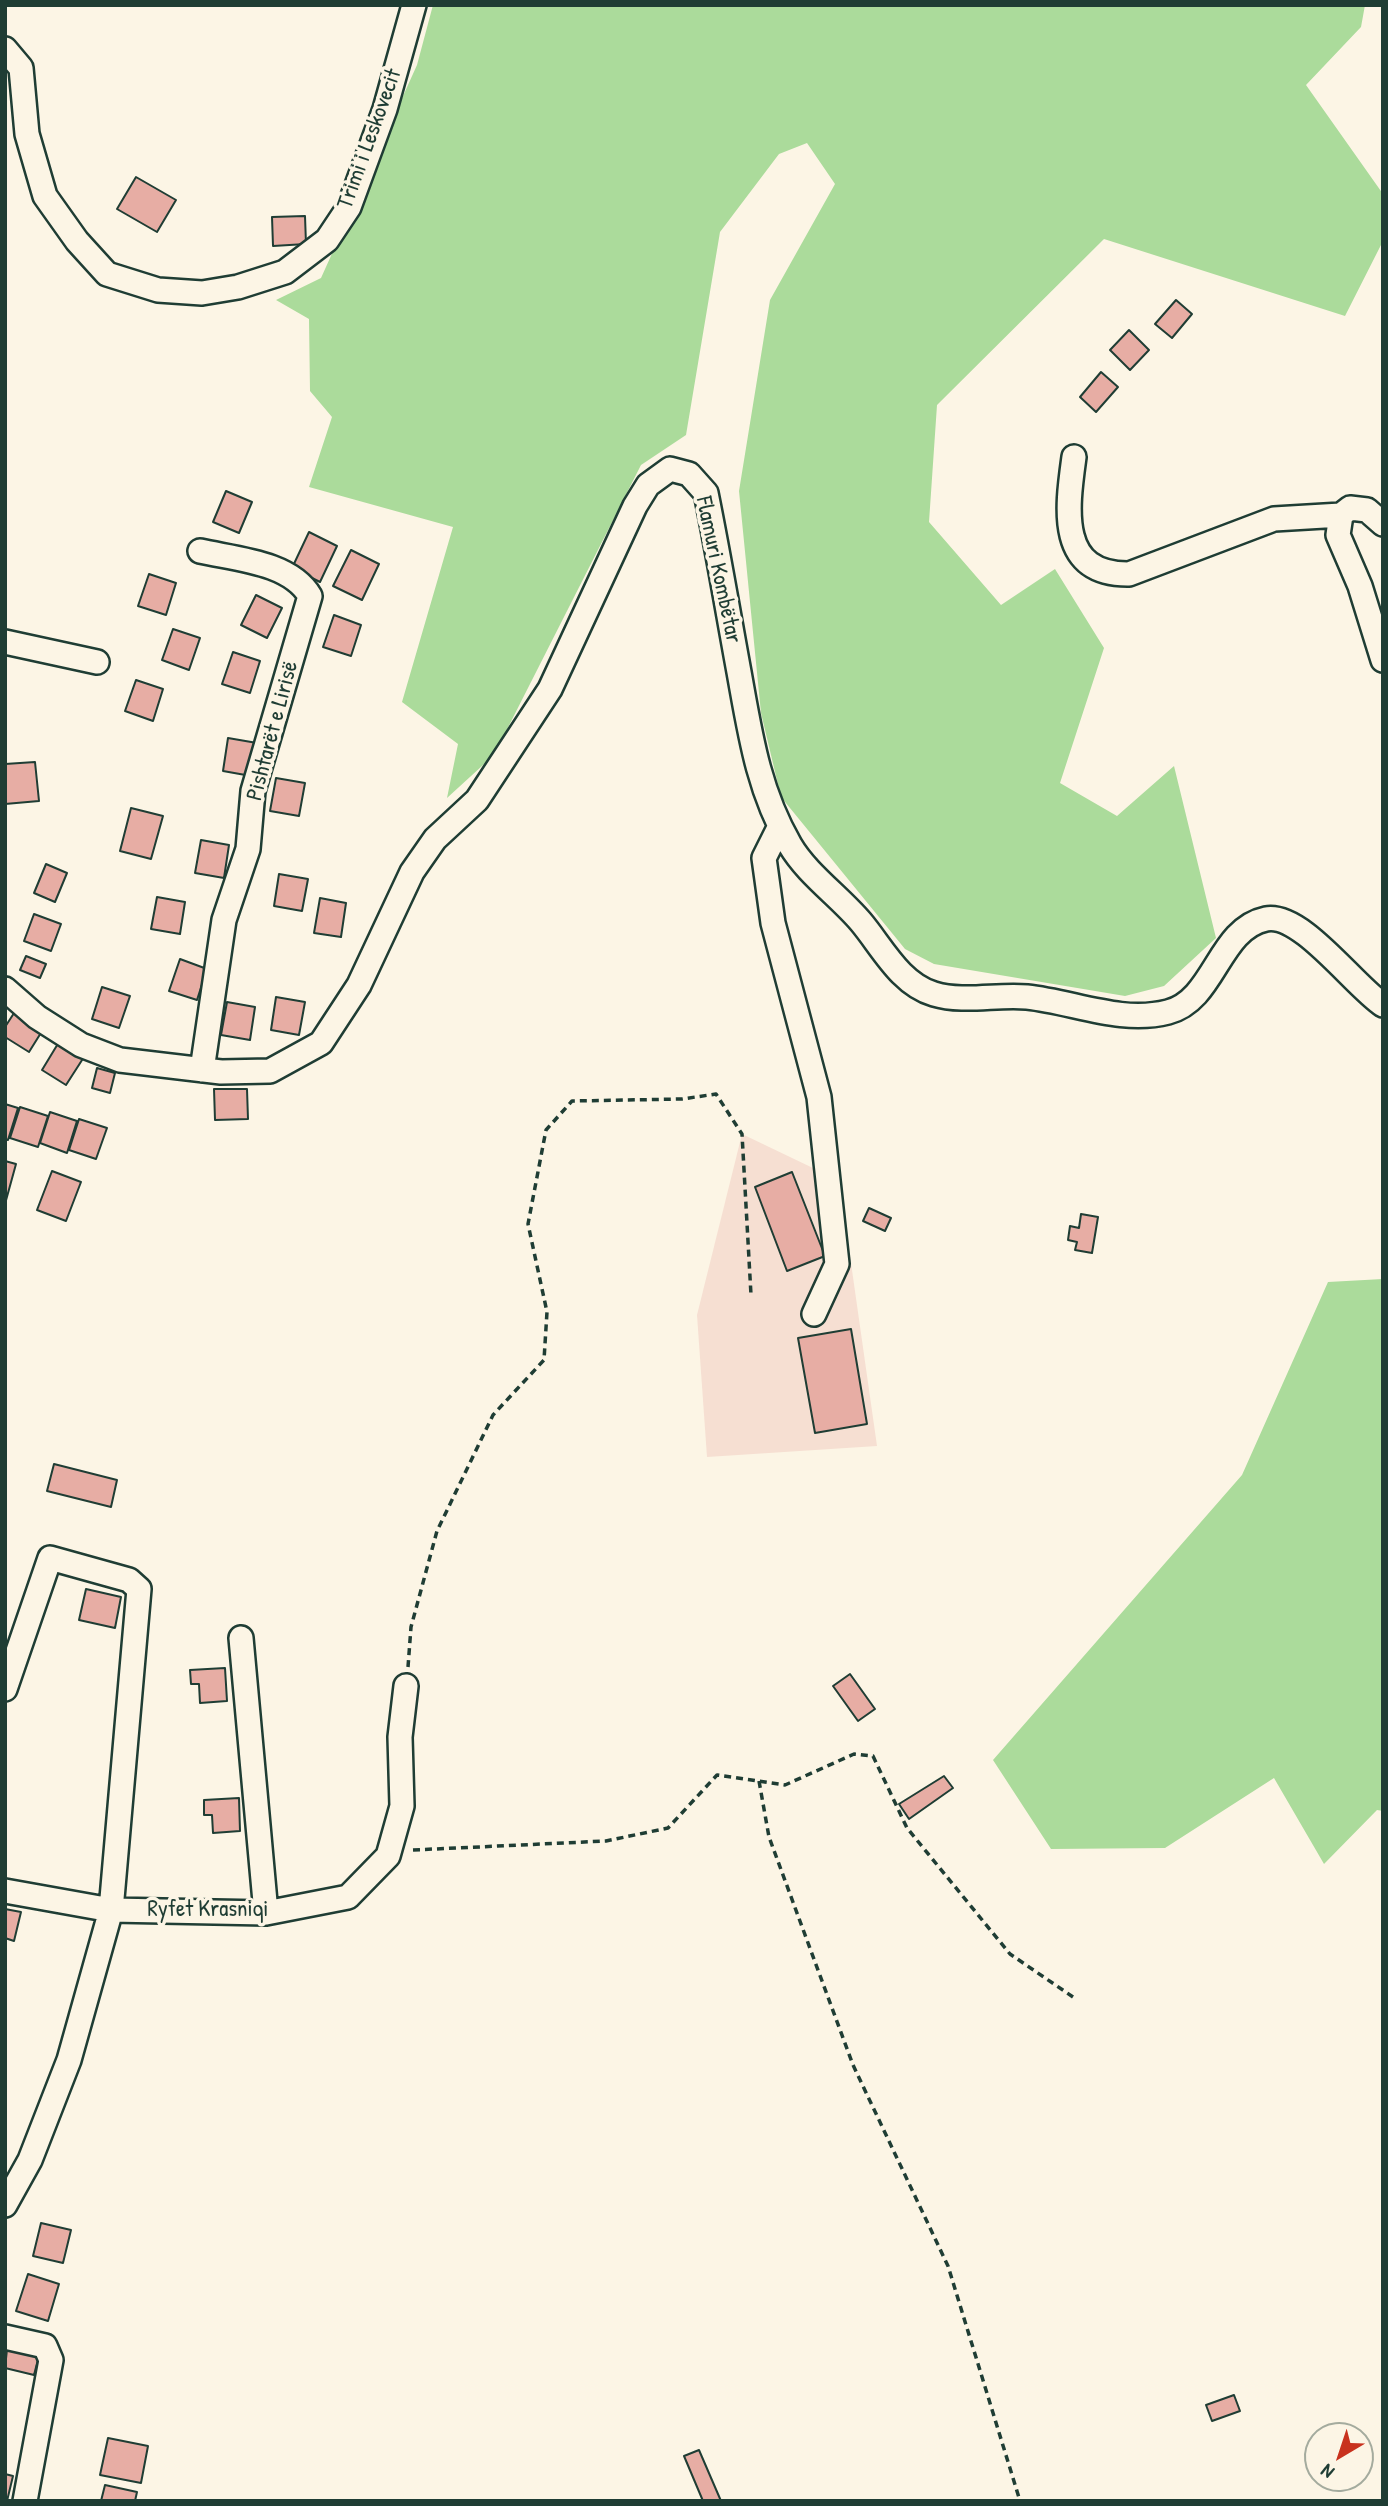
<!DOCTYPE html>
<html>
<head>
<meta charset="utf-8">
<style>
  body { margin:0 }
  #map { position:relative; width:1388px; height:2506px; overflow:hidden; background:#fcf5e5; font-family:"Patrick Hand",sans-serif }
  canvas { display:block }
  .frame { position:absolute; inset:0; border:7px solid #1f3d34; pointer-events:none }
  .north { position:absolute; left:1304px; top:2422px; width:70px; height:70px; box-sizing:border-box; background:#fcf5e5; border:2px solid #a4ab9e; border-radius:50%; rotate:219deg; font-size:19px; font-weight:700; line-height:28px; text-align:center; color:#1f3d34 }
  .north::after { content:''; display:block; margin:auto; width:24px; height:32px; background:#c8321e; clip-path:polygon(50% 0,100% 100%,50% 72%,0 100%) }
</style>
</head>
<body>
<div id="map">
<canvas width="1388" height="2506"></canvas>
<div class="frame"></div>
<div class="north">N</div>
</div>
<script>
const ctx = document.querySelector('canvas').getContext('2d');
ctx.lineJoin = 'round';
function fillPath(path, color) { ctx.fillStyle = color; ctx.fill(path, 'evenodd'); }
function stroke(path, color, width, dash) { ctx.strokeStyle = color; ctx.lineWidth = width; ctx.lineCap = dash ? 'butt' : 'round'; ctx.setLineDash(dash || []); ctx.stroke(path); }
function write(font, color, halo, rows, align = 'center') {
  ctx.font = font + ' "Patrick Hand",sans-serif'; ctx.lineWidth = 7; ctx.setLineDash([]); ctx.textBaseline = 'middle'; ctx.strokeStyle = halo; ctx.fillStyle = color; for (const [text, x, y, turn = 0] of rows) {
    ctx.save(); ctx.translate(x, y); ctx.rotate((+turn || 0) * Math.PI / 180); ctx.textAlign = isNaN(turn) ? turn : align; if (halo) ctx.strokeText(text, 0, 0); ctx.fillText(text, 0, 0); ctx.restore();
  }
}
fillPath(new Path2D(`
  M742,1134L815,1169L850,1256L877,1446L707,1457L697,1315Z`), '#f6dfd2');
fillPath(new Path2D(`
  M433,5H1365L1361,27L1306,85L1383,194V241L1345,316L1104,239L937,405L929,522L1001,605L1055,569L1104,648L1060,783L1117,816L1174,766L1216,938L1164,986L1125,996L934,964L905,949L781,797L761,713L739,491L770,300L835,184L807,143L779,154L720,232L686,435L641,465L494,755L447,798L458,744L402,702L453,527L309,487L332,417L310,391L309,319L276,300L321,278L417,65Z
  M1383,1279V1811L1377,1810L1324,1864L1274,1778L1165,1848L1051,1849L993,1760L1242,1475L1328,1282Z`), '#abdb9b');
const building = new Path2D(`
  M136,177L176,200L157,232L117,209Z
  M305,216L306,244L273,246L272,217Z
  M1176,300L1192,314L1172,338L1155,324Z
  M1129,330L1149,350L1130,370L1110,350Z
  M1101,372L1118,387L1096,412L1080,397Z
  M226,491L252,502L239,533L213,522Z
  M309,532L337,546L320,582L292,568Z
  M351,550L379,564L362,600L333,586Z
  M149,574L176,583L166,615L138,606Z
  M256,595L282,608L267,638L241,625Z
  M334,615L361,625L351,656L323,647Z
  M173,629L200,638L189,670L162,660Z
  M233,652L260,661L250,693L222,684Z
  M136,680L163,689L153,721L125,711Z
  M228,738L257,743L251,776L223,771Z
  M35,762L39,801L5,804V764Z
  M276,778L305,783L299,816L270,811Z
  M131,808L163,816L151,859L120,851Z
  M201,840L229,845L224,878L195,873Z
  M46,864L67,873L55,902L34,893Z
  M279,874L308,879L302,911L274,906Z
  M157,897L185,902L180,934L151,929Z
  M320,898L346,903L341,937L314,933Z
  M34,914L61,924L51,951L24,941Z
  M26,956L46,964L40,978L20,970Z
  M180,959L207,969L197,1000L169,991Z
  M102,987L130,996L119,1028L92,1019Z
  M276,997L305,1002L299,1035L271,1030Z
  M227,1002L255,1007L250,1040L221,1035Z
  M16,1010L44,1028L29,1052L5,1037V1027Z
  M59,1042L84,1057L66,1085L42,1070Z
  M97,1068L115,1073L110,1093L92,1088Z
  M214,1089H247L248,1119L215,1120Z
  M5,1104L18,1108L8,1140L5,1139Z
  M20,1107L48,1116L38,1147L10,1138Z
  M50,1112L77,1121L67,1153L40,1143Z
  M79,1119L107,1128L96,1159L69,1150Z
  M5,1161L16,1164L5,1204Z
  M52,1171L81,1182L66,1221L37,1210Z
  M792,1172L825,1256L787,1271L755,1187Z
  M869,1208L891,1218L885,1231L863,1221Z
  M1081,1214L1098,1217L1092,1253L1075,1250L1077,1242L1068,1240L1070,1226L1079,1228Z
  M851,1329L867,1424L815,1433L798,1338Z
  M54,1464L117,1480L111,1507L47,1491Z
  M86,1589L121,1597L115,1628L79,1620Z
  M225,1668L227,1701L200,1703L199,1684H191L190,1670Z
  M850,1674L875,1709L858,1721L833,1686Z
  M944,1776L953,1788L909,1819L899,1804Z
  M239,1798L240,1831L213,1833L212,1815H204V1800Z
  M5,1909L21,1912L14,1941L5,1938Z
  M41,2223L71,2230L63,2263L33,2256Z
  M28,2274L59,2284L48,2321L16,2311Z
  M8,2340L41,2348L34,2375L5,2368Z
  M1234,2395L1240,2411L1212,2421L1206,2405Z
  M108,2438L148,2446L141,2483L100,2475Z
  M699,2450L721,2501H703L684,2456Z
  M5,2474L13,2476L7,2501H5Z
  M105,2485L137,2492L135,2501H101Z`);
fillPath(building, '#e7ada4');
stroke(building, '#1f3d34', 2);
const minor = new Path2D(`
  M5,49L21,68L27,134L45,196L77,241L107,274L158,290L202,293L238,287L285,272L327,240L349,207L385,109L414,5
  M1074,457C1067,508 1057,575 1129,574L1274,519L1341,515
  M1383,524L1367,510L1350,508L1341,515L1338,535L1360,586L1383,660
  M200,551C235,559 290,562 310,596L253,791L248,849L224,920L202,1070
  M5,642L97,662
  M780,826L764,858L773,923L819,1097L837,1264L814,1314
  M5,989L37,1017L81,1045L120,1060L221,1072L270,1071L321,1043L359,985L412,872L435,839L477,800L550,689L635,506L648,485L670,469L689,474L706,493C718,552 728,612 739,672C750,733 758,790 790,845C807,874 839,896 861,922C882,947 900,984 934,994C964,1003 997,994 1027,997C1074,1002 1121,1024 1168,1012C1215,1000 1218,929 1266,919C1301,912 1354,986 1383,1005
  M241,1638L266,1913
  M5,1689L50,1558L129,1580L139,1589L111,1910L69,2060L30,2160L5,2205
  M5,1891L111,1910L266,1913L348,1897L388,1856L402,1806L400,1737L406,1686
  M5,2337L45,2346L51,2360L25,2501`);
stroke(minor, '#1f3d34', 28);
stroke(new Path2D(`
  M408,1667L411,1627L437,1531L493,1415L544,1360L547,1312L528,1224L546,1130L572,1101L682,1099L716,1094L742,1134L751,1295
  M759,1781L769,1837L853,2065L948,2266L1020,2501
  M413,1850L606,1841L668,1828L717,1775L785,1785L854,1754L873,1756L907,1828L1010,1954L1073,1997`), '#1f3d34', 3.5, [7, 5]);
stroke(minor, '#fcf5e5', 23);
write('23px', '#1f3d34', '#fcf5e5', [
  ["Trimi i Leskovecit",370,139,-70],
  ["Flamuri Kombëtar",718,570,78],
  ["Pishtarët e Lirisë",273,731,-75],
  ["Ryfet Krasniqi",208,1910]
]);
</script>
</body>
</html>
